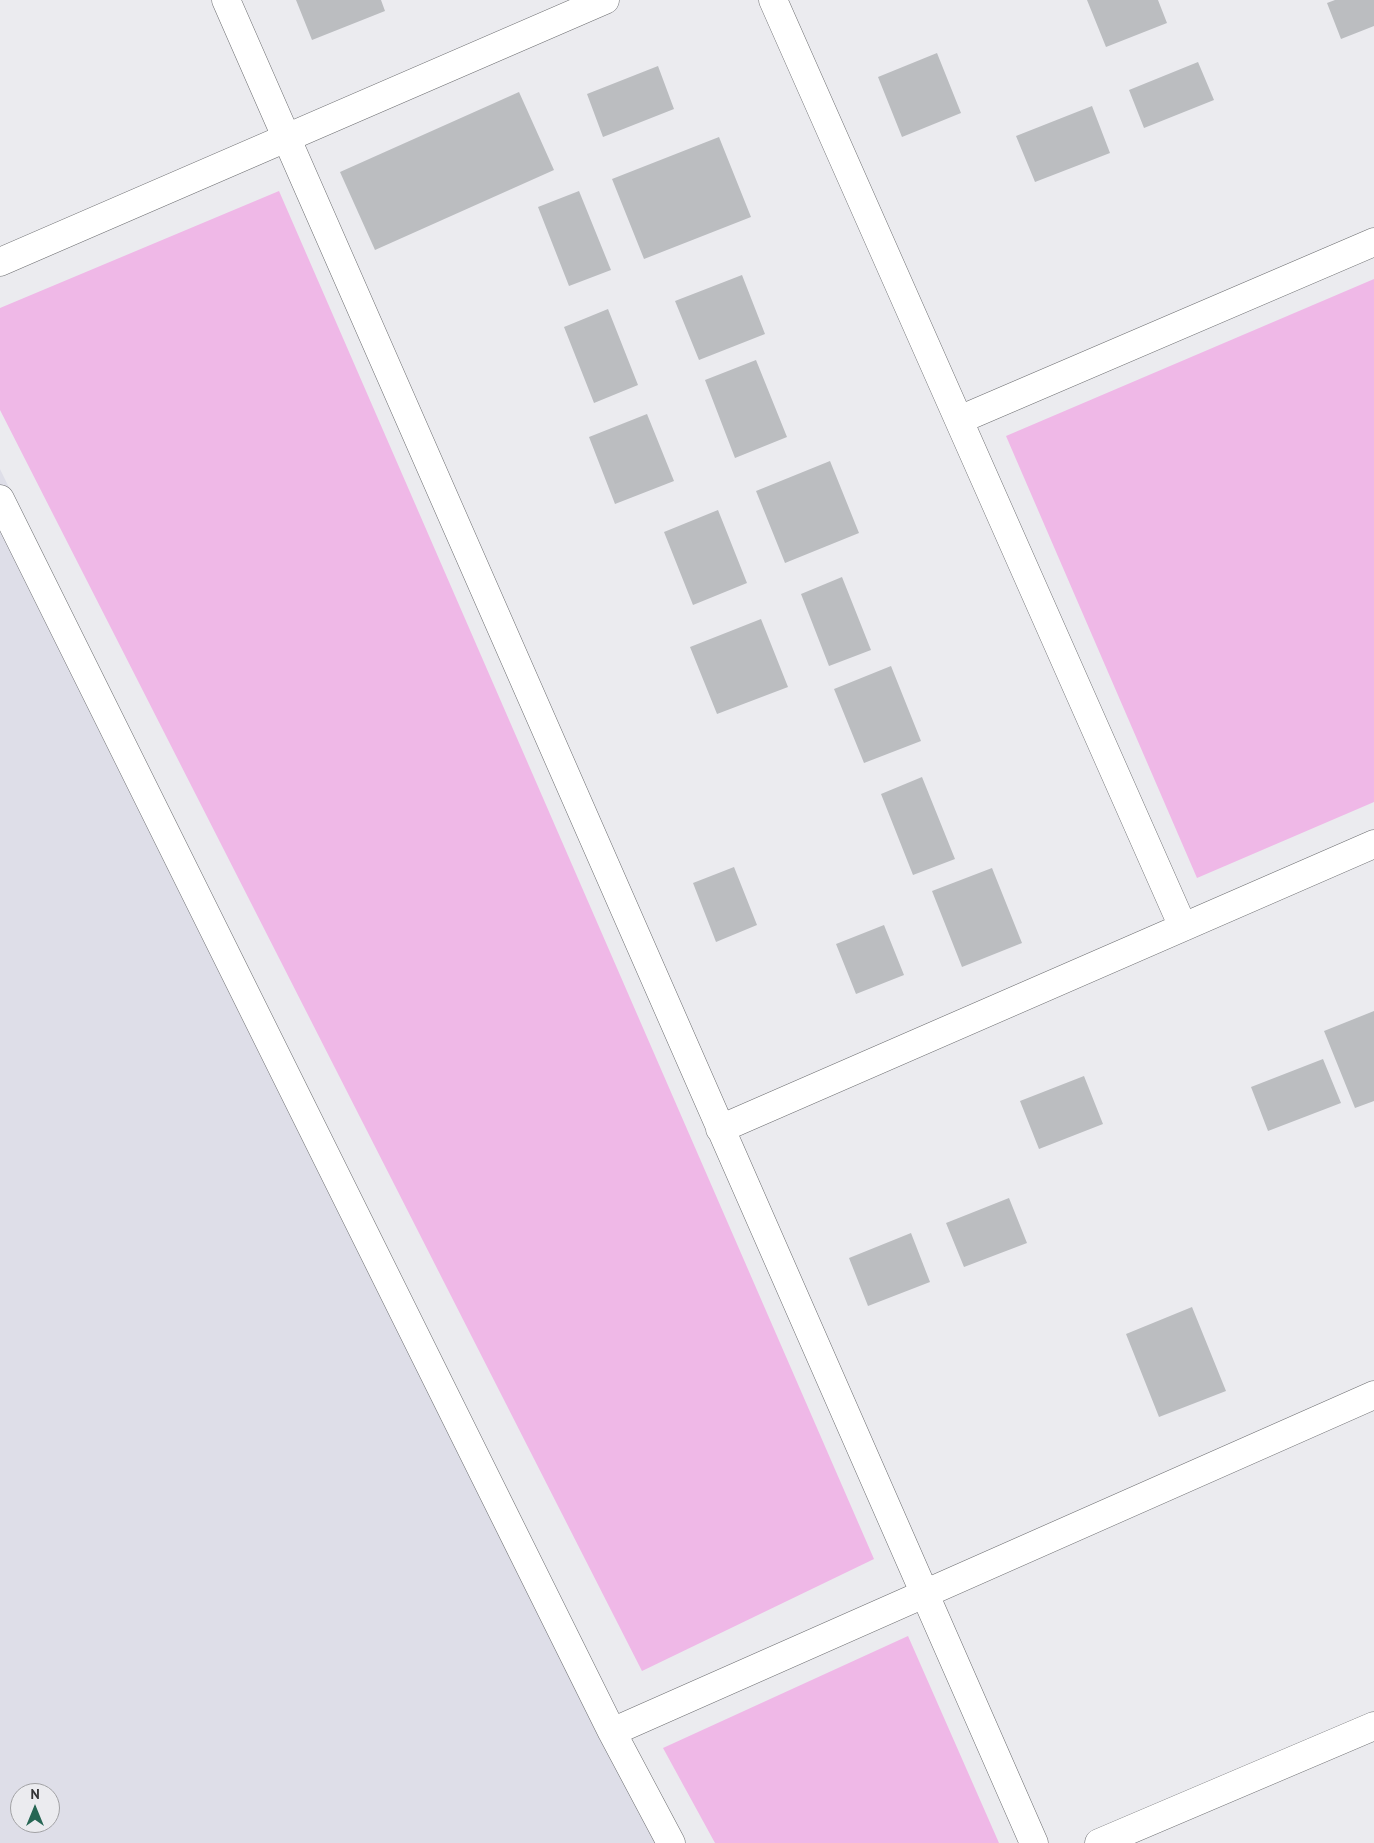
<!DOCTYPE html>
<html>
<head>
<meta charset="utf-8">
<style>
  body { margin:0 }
  #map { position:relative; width:1374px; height:1843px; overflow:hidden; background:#ebebef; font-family:"PT Sans",sans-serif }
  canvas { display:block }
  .north { position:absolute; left:10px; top:1783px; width:50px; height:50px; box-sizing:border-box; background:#ebebef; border:1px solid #a1a1a4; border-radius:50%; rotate:0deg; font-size:14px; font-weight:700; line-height:20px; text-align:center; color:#323234 }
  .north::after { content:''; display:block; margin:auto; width:18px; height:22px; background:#276654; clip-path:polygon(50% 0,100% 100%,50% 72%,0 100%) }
</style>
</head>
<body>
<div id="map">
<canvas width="1374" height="1843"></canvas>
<div class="north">N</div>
</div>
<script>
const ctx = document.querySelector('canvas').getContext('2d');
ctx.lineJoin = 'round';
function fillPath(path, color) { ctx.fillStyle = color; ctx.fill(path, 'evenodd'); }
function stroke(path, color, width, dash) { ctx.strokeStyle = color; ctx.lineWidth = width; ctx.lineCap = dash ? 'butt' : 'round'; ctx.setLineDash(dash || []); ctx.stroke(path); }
fillPath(new Path2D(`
  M0,469L666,1843H0ZM20,1793H50V1823H20Z`), '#dedee8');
fillPath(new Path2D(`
  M279,191L874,1559L642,1671L0,410V308Z
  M1374,279V802L1197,878L1006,436Z
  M908,1636L999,1843H715L663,1748Z`), '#efb8e7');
fillPath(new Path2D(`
  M296,0H381L385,11L312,40Z
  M1087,0H1158L1167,23L1106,47Z
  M1335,0H1374V26L1341,39L1327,3Z
  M937,53L961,113L902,137L878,77Z
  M1198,62L1214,100L1144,128L1129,90Z
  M658,66L674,109L603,137L587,94Z
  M519,92L554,170L375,250L340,172Z
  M1092,106L1110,153L1035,182L1016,136Z
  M719,137L751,217L644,259L612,179Z
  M579,191L611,270L569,286L538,207Z
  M742,275L765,334L699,360L675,301Z
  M608,309L638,385L594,403L564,327Z
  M756,360L787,437L735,458L705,380Z
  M647,414L674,481L615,504L589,437Z
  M830,461L859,533L785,563L756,491Z
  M718,510L747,583L693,605L664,532Z
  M842,577L871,650L829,666L801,594Z
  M761,619L788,687L717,714L690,647Z
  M891,666L921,741L864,763L834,689Z
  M922,777L955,859L913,875L881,794Z
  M734,867L757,925L716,942L693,883Z
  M992,868L1022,943L962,967L932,891Z
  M884,925L904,975L856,994L836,944Z
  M1374,1011V1101L1355,1108L1324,1031Z
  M1323,1059L1341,1103L1268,1131L1251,1087Z
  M1084,1076L1103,1124L1039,1149L1020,1101Z
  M1009,1198L1027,1243L964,1267L946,1223Z
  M911,1233L930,1282L868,1306L849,1258Z
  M1192,1307L1226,1391L1159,1417L1126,1334Z`), '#bbbdc0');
const minor = new Path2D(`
  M226,0L1034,1843
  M773,0L1183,927
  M0,262L605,0
  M959,420L1374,242
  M0,499L612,1732L671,1843
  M720,1129L1374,844
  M612,1732L1374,1395
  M1099,1843L1374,1726`);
stroke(minor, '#6b6c6f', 29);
stroke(minor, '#fff', 28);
</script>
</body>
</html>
